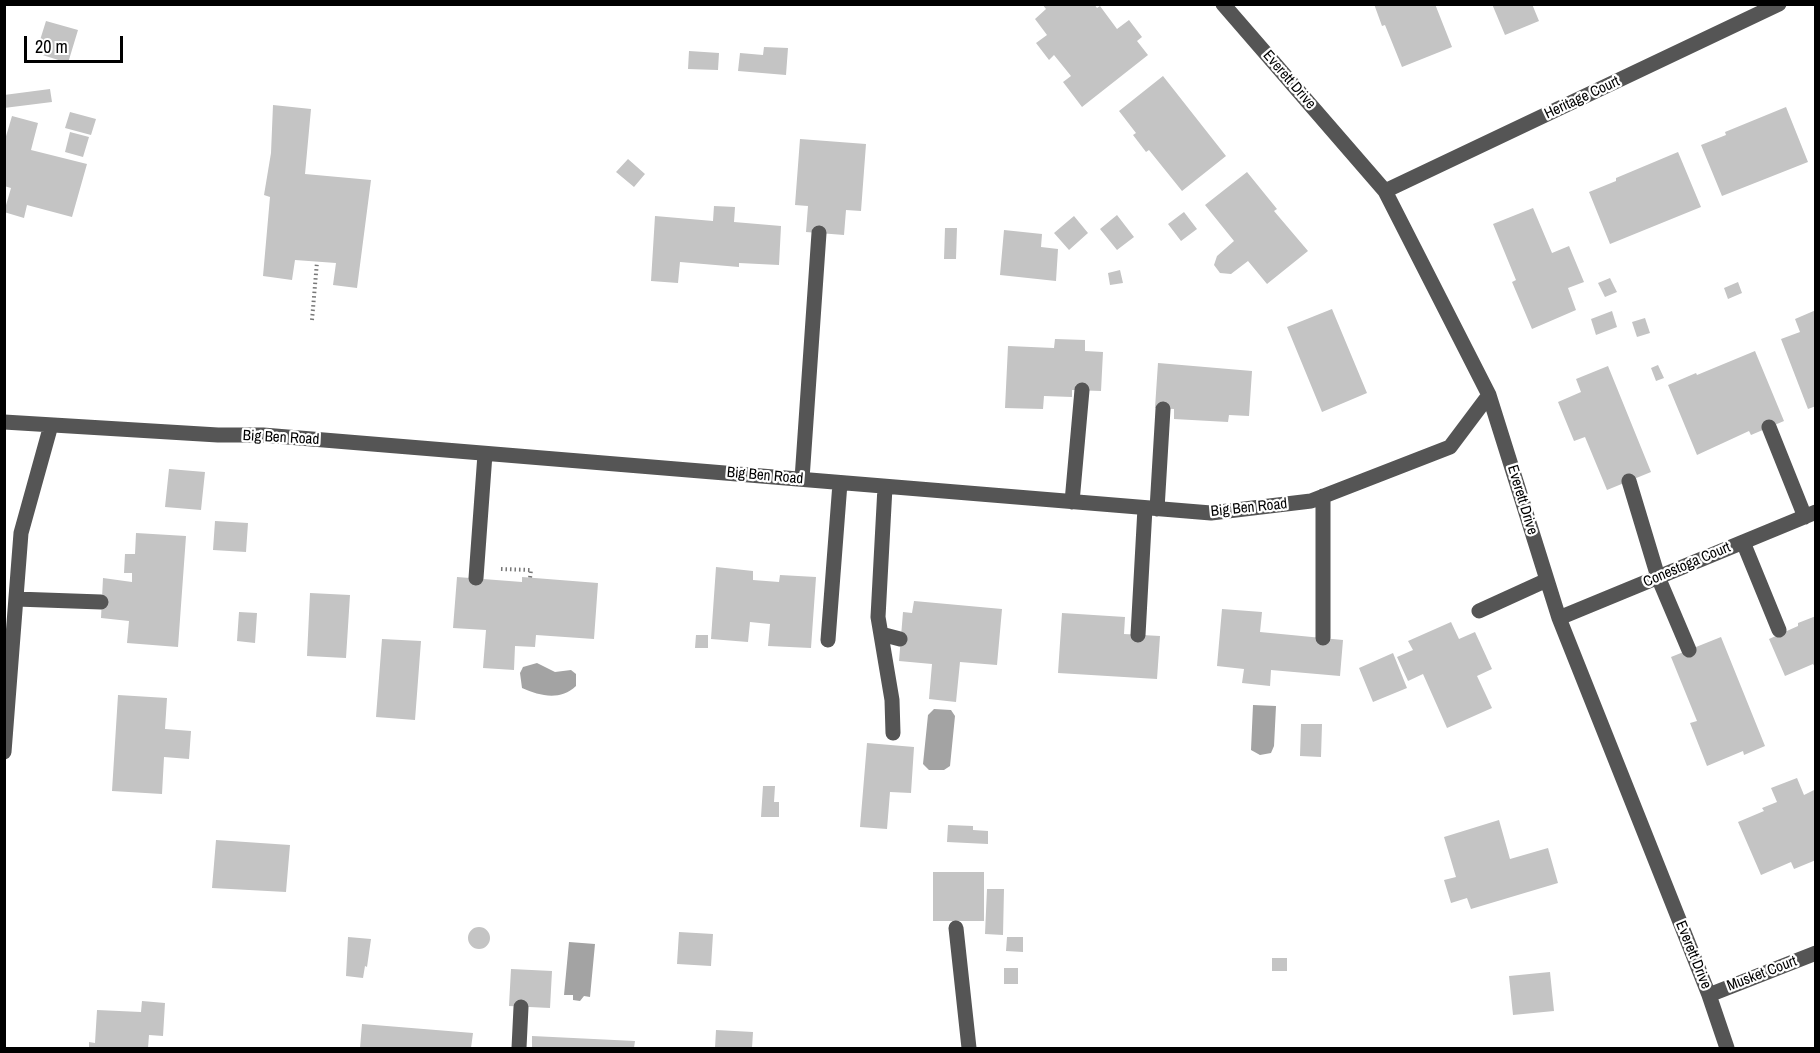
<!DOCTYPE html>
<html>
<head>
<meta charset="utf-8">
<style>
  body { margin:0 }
  #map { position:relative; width:1820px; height:1053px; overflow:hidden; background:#fff; font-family:"Archivo Narrow",sans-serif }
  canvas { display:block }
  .frame { position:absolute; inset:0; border:6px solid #000; pointer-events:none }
  .scale { position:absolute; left:24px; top:36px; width:99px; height:27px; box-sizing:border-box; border:3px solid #000; border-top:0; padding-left:8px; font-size:18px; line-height:21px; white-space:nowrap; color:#000; -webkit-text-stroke:4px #fff; paint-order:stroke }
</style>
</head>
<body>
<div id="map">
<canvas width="1820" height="1053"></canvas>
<div class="frame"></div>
<div class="scale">20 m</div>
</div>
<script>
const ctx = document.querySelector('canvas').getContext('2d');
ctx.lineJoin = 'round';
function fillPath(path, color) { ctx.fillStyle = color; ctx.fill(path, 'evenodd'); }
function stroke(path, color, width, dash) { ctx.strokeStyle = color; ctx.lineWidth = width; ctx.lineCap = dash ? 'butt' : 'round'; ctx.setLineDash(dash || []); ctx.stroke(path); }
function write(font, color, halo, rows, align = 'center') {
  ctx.font = font + ' "Archivo Narrow",sans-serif'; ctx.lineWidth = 4.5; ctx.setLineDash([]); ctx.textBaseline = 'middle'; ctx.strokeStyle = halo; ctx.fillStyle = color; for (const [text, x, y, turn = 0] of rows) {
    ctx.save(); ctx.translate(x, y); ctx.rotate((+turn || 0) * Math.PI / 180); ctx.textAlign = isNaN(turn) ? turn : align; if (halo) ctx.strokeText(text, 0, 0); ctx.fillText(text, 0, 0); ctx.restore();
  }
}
fillPath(new Path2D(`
  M537,663L555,672L571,670L576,674V686C560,701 540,696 522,688L520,673L523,667Z
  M1253,705L1276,706L1274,746L1271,753L1260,755L1251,750Z
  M934,709L951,710L955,716L950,766L944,770H929L923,764L928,715Z
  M569,942L595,944L590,997L584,996L580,1001L573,1000V995H564Z`), '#a3a3a3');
fillPath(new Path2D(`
  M1042,4H1094L1097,8L1100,6L1117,29L1129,20L1142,37L1137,41L1148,55L1082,107L1063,82L1071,76L1054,55L1049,60L1036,43L1047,35L1035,19L1046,9Z
  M1374,4H1435L1452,47L1402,67L1385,25L1382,26Z
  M1492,4H1532L1539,21L1505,35Z
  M46,21L78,30L68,63L36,53Z
  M764,47L788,48L786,75L738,71L740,53L763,55Z
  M689,51L719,53L718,70L688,69Z
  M1163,76L1226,156L1182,191L1149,150L1146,152L1133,135L1136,133L1119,111Z
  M50,89L52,102L4,108V95Z
  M273,105L311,109L305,174L371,180L357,288L333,285L336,263L295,260L292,280L263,276L270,197L264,195L271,153Z
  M1786,107L1808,162L1722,196L1701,145L1726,135L1725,132Z
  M70,112L96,119L91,135L65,128Z
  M12,116L38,123L31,150L87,164L72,217L27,205L24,218L4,212L11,188L4,186V143Z
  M70,132L89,137L83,157L65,152Z
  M800,139L866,144L861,211L846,210L844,235L806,232L808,206L795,205Z
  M1678,152L1701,207L1610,244L1589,192L1616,181V178Z
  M628,159L645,174L634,187L616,172Z
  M1247,172L1277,209L1274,211L1308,251L1267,284L1248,261L1231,274L1220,273L1214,265L1217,256L1234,241L1205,205Z
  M714,206L735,207L734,222L781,226L779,265L739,263V267L680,262L678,283L651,281L655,216L713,221Z
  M1533,208L1552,253L1569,246L1584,282L1568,288L1576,310L1532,329L1512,282L1516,280L1493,224Z
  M1184,212L1197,229L1181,241L1168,224Z
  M1117,215L1134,237L1117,250L1100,229Z
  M1074,216L1088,233L1069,250L1054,233Z
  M945,228H957L956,259H944Z
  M1004,230L1042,234L1041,247L1058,249L1056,281L1000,275Z
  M1120,270L1123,283L1110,285L1108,273Z
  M1610,278L1617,292L1605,297L1598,283Z
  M1738,282L1742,293L1728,299L1724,288Z
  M1332,309L1367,393L1322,412L1287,327Z
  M1816,310V406L1808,409L1781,339L1800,332L1795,319Z
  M1612,311L1617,327L1596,335L1591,319Z
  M1645,318L1650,333L1637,337L1632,322Z
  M1055,339L1085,340V351L1103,352L1101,391L1072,390V397L1044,396L1043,409L1005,408L1008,346L1054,348Z
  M1755,351L1784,421L1751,435L1749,431L1697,455L1668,385L1696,373L1697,375Z
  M1158,363L1252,371L1249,416L1229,415L1228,422L1174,419V409L1155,408Z
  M1658,365L1664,378L1656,381L1651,368Z
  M1608,366L1651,472L1607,490L1585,437L1574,441L1558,402L1581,392L1576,379Z
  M169,469L205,472L201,510L165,507Z
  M215,521L248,523L246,552L213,550Z
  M136,533L186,536L178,647L127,643L129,621L101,618L103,578L132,582V573H124L125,554H135Z
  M716,567L753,571V580L779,582L780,575L816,577L811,648L768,646L770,624L750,622L748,642L711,639Z
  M457,577L522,582V577L598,583L594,639L536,635L535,647L515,646L514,670L483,668L486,630L453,628Z
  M310,593L350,595L346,658L307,656Z
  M914,601L1002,609L997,665L960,662L956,702L929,699L932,664L899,661L903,612L912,613Z
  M1222,609L1262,612L1260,632L1343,640L1340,676L1271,670L1270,686L1242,683L1244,669L1217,666Z
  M239,612L257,613L255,643L237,641Z
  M1062,613L1125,617L1124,634L1160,636L1157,679L1058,673Z
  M1816,616V669L1813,664L1785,676L1769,639L1798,626V623Z
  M1451,622L1459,639L1475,632L1492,669L1477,676L1492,708L1447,728L1423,674L1408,681L1397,657L1413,650L1408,641Z
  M696,635H708V648H695Z
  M1721,637L1765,746L1744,755L1743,751L1707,766L1690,723L1697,721L1671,657Z
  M382,639L421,641L415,720L376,717Z
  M1393,653L1407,688L1373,702L1359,668Z
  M118,695L167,698L165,729L191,731L189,759L164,757L162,794L112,791Z
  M1301,724H1322L1321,757L1300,756Z
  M867,743L914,747L911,793L890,792L887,829L860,827Z
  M1797,778L1804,795L1816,789V860L1794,869L1791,862L1761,875L1738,822L1764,811L1762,808L1777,802L1771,788Z
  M763,786H775L774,802H779V817H761Z
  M1499,820L1510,859L1548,848L1558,883L1471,909L1467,898L1451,903L1444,880L1456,877L1444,837Z
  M948,825L973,826V830L988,831V844L947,842Z
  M216,840L290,845L286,892L212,888Z
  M933,872H984V921H933Z
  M987,889H1004L1003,935L985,934Z
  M468 938a11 11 0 1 1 22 0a11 11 0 1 1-22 0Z
  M679,932L713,934L711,966L677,964Z
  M348,937L371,939L367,967L365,966L363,978L346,976Z
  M1007,937H1023V952L1006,951Z
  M1272,958H1287V971H1272Z
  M1004,968H1018V984H1004Z
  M511,969L552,971L550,1008L509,1006Z
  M1550,972L1554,1011L1513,1015L1509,976Z
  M142,1001L165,1003L163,1036L149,1035L148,1048H89V1042L95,1043L97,1010L141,1012Z
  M362,1024L473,1033L471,1048H360Z
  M716,1030L753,1032L752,1048H715Z
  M532,1036L635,1041L634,1048H532Z`), '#c4c4c4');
stroke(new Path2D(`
  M312,320L317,262
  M501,569L531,570L530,578`), '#777', 4, [1.5, 3]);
stroke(new Path2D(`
  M1223,4L1385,191L1489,395L1559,618L1709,995L1727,1048
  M1385,191L1779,4
  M4,422L218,435H263L1211,513L1311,501L1450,447L1489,395
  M1769,427L1805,517
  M802,479L819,233
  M1629,481L1658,577L1689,650
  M885,487L878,617L892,700L893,733
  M1323,496V638
  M1072,502L1082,390
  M1157,509L1163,409
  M1743,542L1779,630
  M476,578L485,454
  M16,599L101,602
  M1479,611L1547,580
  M1559,618L1816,512
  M881,634L900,639
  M1138,635L1145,508
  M828,640L840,483
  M4,752L21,533L51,425
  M956,928L969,1048
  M1709,995L1816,953
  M519,1048L521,1007`), '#555', 15);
write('15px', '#000', '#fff', [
  ["Everett Drive",1289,80,49],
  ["Heritage Court",1582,98,-25],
  ["Big Ben Road",281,438,3],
  ["Big Ben Road",765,476,5],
  ["Everett Drive",1522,500,73],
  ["Big Ben Road",1249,508,-6],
  ["Conestoga Court",1687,565,-23],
  ["Everett Drive",1693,955,68],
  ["Musket Court",1762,974,-21]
]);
</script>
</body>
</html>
